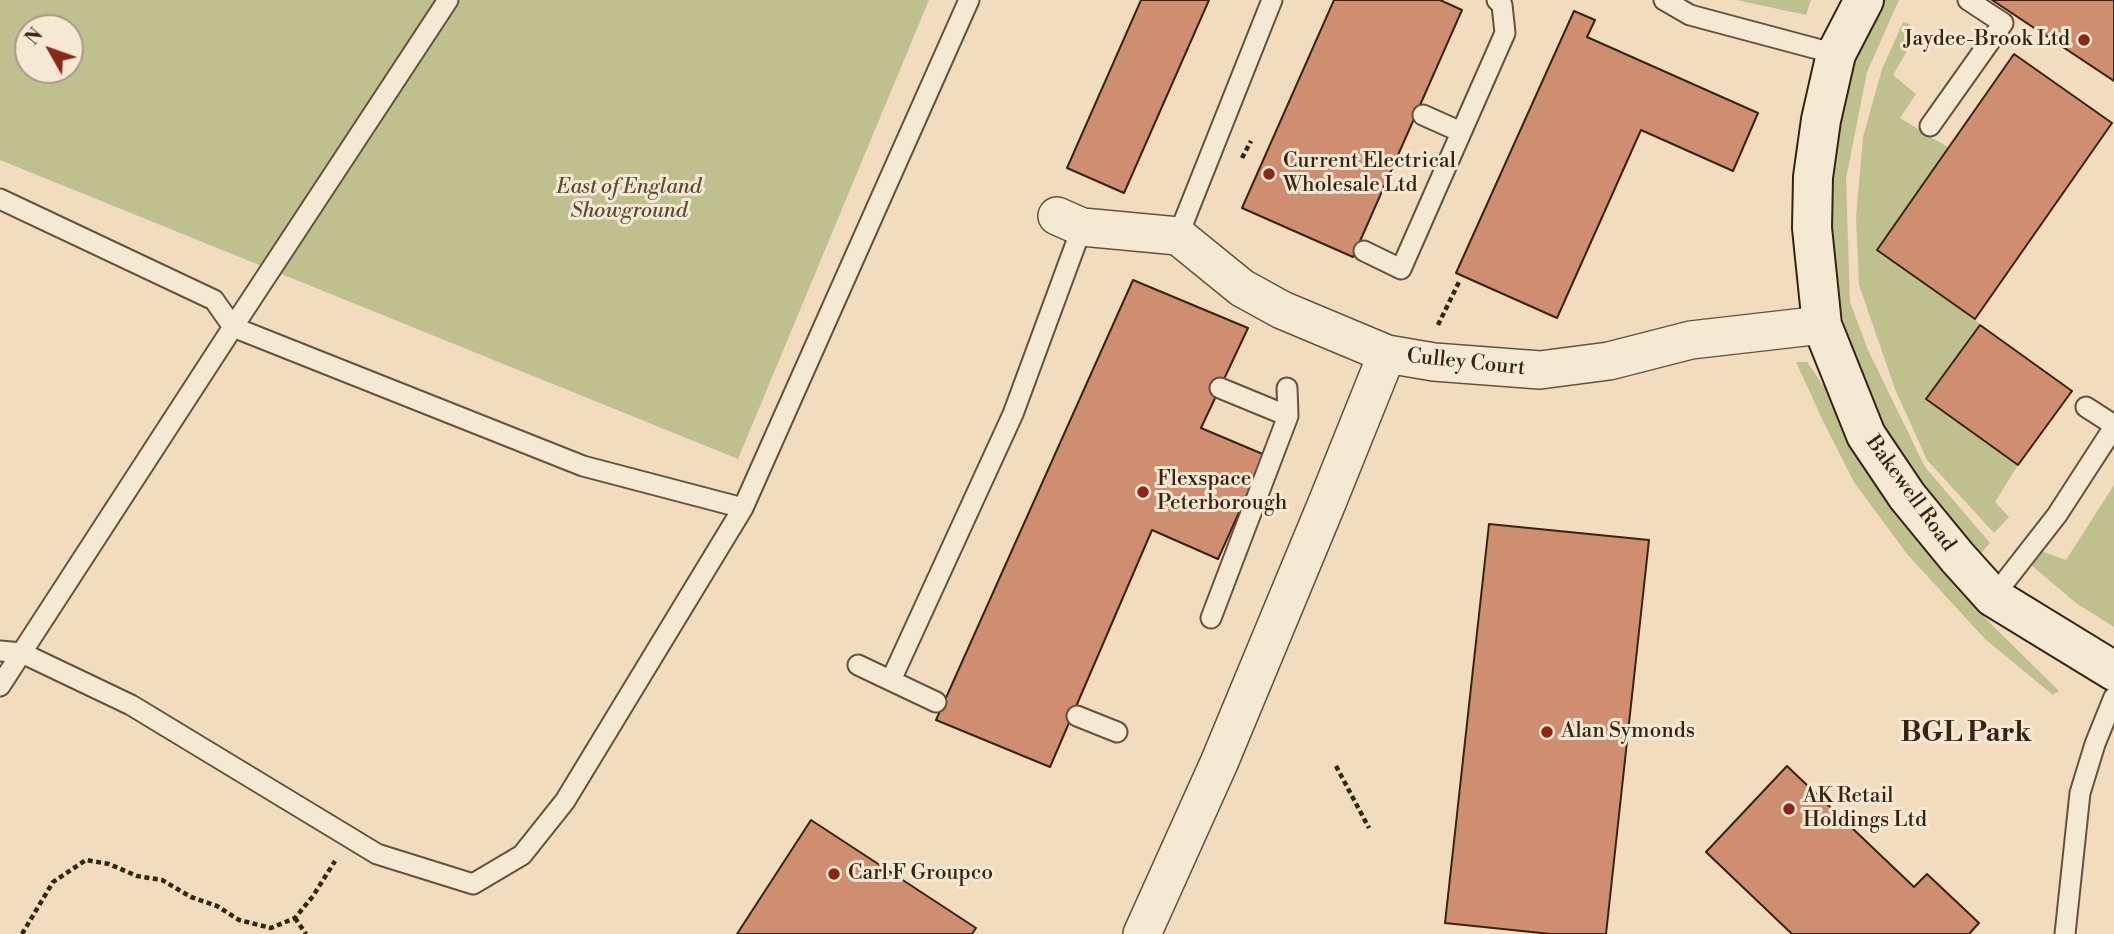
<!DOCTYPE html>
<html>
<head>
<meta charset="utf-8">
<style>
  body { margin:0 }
  #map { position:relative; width:2114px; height:934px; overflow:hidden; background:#f1ddbd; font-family:"Libre Bodoni",serif }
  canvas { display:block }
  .north { position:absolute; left:14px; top:14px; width:70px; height:70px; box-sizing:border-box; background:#f6e9d4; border:2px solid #a99a86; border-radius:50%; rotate:310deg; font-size:19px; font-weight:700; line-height:28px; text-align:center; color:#362410 }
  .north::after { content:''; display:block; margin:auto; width:24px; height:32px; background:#8f2418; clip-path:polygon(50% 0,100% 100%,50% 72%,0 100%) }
</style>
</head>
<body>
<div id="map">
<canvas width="2114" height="934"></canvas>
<div class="north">N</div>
</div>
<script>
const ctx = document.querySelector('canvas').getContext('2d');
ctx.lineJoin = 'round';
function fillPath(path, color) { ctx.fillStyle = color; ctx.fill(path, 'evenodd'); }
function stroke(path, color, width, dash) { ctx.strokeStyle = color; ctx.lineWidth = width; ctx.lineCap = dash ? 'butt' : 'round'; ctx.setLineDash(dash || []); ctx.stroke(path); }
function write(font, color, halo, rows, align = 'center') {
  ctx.font = font + ' "Libre Bodoni",serif'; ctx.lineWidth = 6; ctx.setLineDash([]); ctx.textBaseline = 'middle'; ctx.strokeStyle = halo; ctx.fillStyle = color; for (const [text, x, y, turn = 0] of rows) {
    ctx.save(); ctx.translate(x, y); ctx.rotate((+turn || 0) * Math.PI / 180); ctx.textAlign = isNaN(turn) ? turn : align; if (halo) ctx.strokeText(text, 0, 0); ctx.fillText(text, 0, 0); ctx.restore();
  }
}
fillPath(new Path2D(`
  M0,0H929L738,459L0,160ZM28,28H70V70H28Z
  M1736,0H1811L1806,15Z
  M1885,0H1899L1867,72L1846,179L1850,302L1868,350L1925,467L1990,543L1977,558L1903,469L1854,359L1834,286L1828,190L1851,58Z
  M1903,22L1910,24L1907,33L1915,37L1893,75L1916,94L1900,118L1949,148L1877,250L1975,319L1980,325L1927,399L2018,465L1995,502L2009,517L1994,533L1927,460L1895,389L1859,285L1856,217L1863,137L1882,69Z
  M1796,362H1807L1845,417L1925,543L1984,617L2059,691L2053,695L1985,639L1907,554L1854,482L1824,423Z
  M2114,485V627L2076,603L2031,565L2041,551L2066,560Z`), '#bec08e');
const building = new Path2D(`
  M1141,0H1209L1124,193L1067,168Z
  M1334,0H1440L1462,10L1353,257L1242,208Z
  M1992,0H2114V81Z
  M1574,11L1595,20L1587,37L1758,113L1733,171L1641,130L1557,318L1456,273Z
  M2014,54L2112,123L1975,319L1877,250Z
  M1133,280L1248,328L1201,428L1265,455L1218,559L1152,530L1050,767L936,720Z
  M1980,325L2072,391L2018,465L1926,399Z
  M1489,524L1649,540L1606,934H1551L1445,923Z
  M1787,766L1914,887L1927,874L1979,923L1969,934H1792L1706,852Z
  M811,820L976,928L972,934H737Z`);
fillPath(building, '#cf8e70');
stroke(building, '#362410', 2);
const lane = new Path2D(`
  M448,0L233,327L583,466L743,508
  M1664,0L1690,15L1836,54
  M1423,115L1461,132
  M1930,126L2003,23L1968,0
  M0,199L214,300L233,327L0,686
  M1178,236L1272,0
  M1364,251L1401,269L1505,33L1502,5L1497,0
  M1287,388L1288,416
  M2086,407L2114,425
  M1993,597L2057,515L2114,427
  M1211,618L1288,416L1220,388
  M0,651L22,653L131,705L377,854L473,884L522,855L565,801L743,508L969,0
  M858,665L936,702
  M891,680L1013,414L1082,227
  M1077,716L1117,732
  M2065,934L2080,793L2095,744L2114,697`);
const street = new Path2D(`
  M1057,216L1082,227L1178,236L1242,288L1282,310L1387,354L1434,362L1540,370L1609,361L1691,340L1822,325
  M1142,934L1219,763L1327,503L1387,354`);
const secondary = new Path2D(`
  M1864,0L1836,54L1821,120L1813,177L1812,228L1822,325L1866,435L1907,496L1957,557L1993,597L2114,671`);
stroke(lane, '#65523b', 23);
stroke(street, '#65523b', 40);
stroke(secondary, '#362410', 42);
stroke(new Path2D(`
  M1242,158L1251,141
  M1438,325L1460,280
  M1336,766L1369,828
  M295,918L306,934
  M22,934L53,882L86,860L109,864L137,876L162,880L191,897L217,906L239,920L271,928L295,918L313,896L335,861`), '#362410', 4.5, [5, 3.5]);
stroke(lane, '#f6e9d4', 19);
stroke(street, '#f6e9d4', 37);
stroke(secondary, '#f6e9d4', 38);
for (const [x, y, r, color] of [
  [2084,40,7,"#8f2418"],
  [1269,174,7,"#8f2418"],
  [1143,492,7,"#8f2418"],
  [1547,732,7,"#8f2418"],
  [1789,809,7,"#8f2418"],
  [834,874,7,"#8f2418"]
]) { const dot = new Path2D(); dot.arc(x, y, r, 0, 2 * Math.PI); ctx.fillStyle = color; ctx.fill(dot); stroke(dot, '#f6e9d4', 2.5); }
write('21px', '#362410', '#f6e9d4', [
  ["Jaydee-Brook Ltd",2070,40,"right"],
  ["Current Electrical",1283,162],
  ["Wholesale Ltd",1283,186],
  ["Flexspace",1157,480],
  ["Peterborough",1157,504],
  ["Alan Symonds",1561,732],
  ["AK Retail",1803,797],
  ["Holdings Ltd",1803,821],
  ["Carl F Groupco",848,874]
], 'left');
write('italic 21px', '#584b30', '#f6e9d4', [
  ["East of England",629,188],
  ["Showground",629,212]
]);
write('21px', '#362410', '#f6e9d4', [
  ["Culley Court",1466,363,6],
  ["Bakewell Road",1910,494,54]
]);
write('bold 28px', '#362410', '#f6e9d4', [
  ["BGL Park",1966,734]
]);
</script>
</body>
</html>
